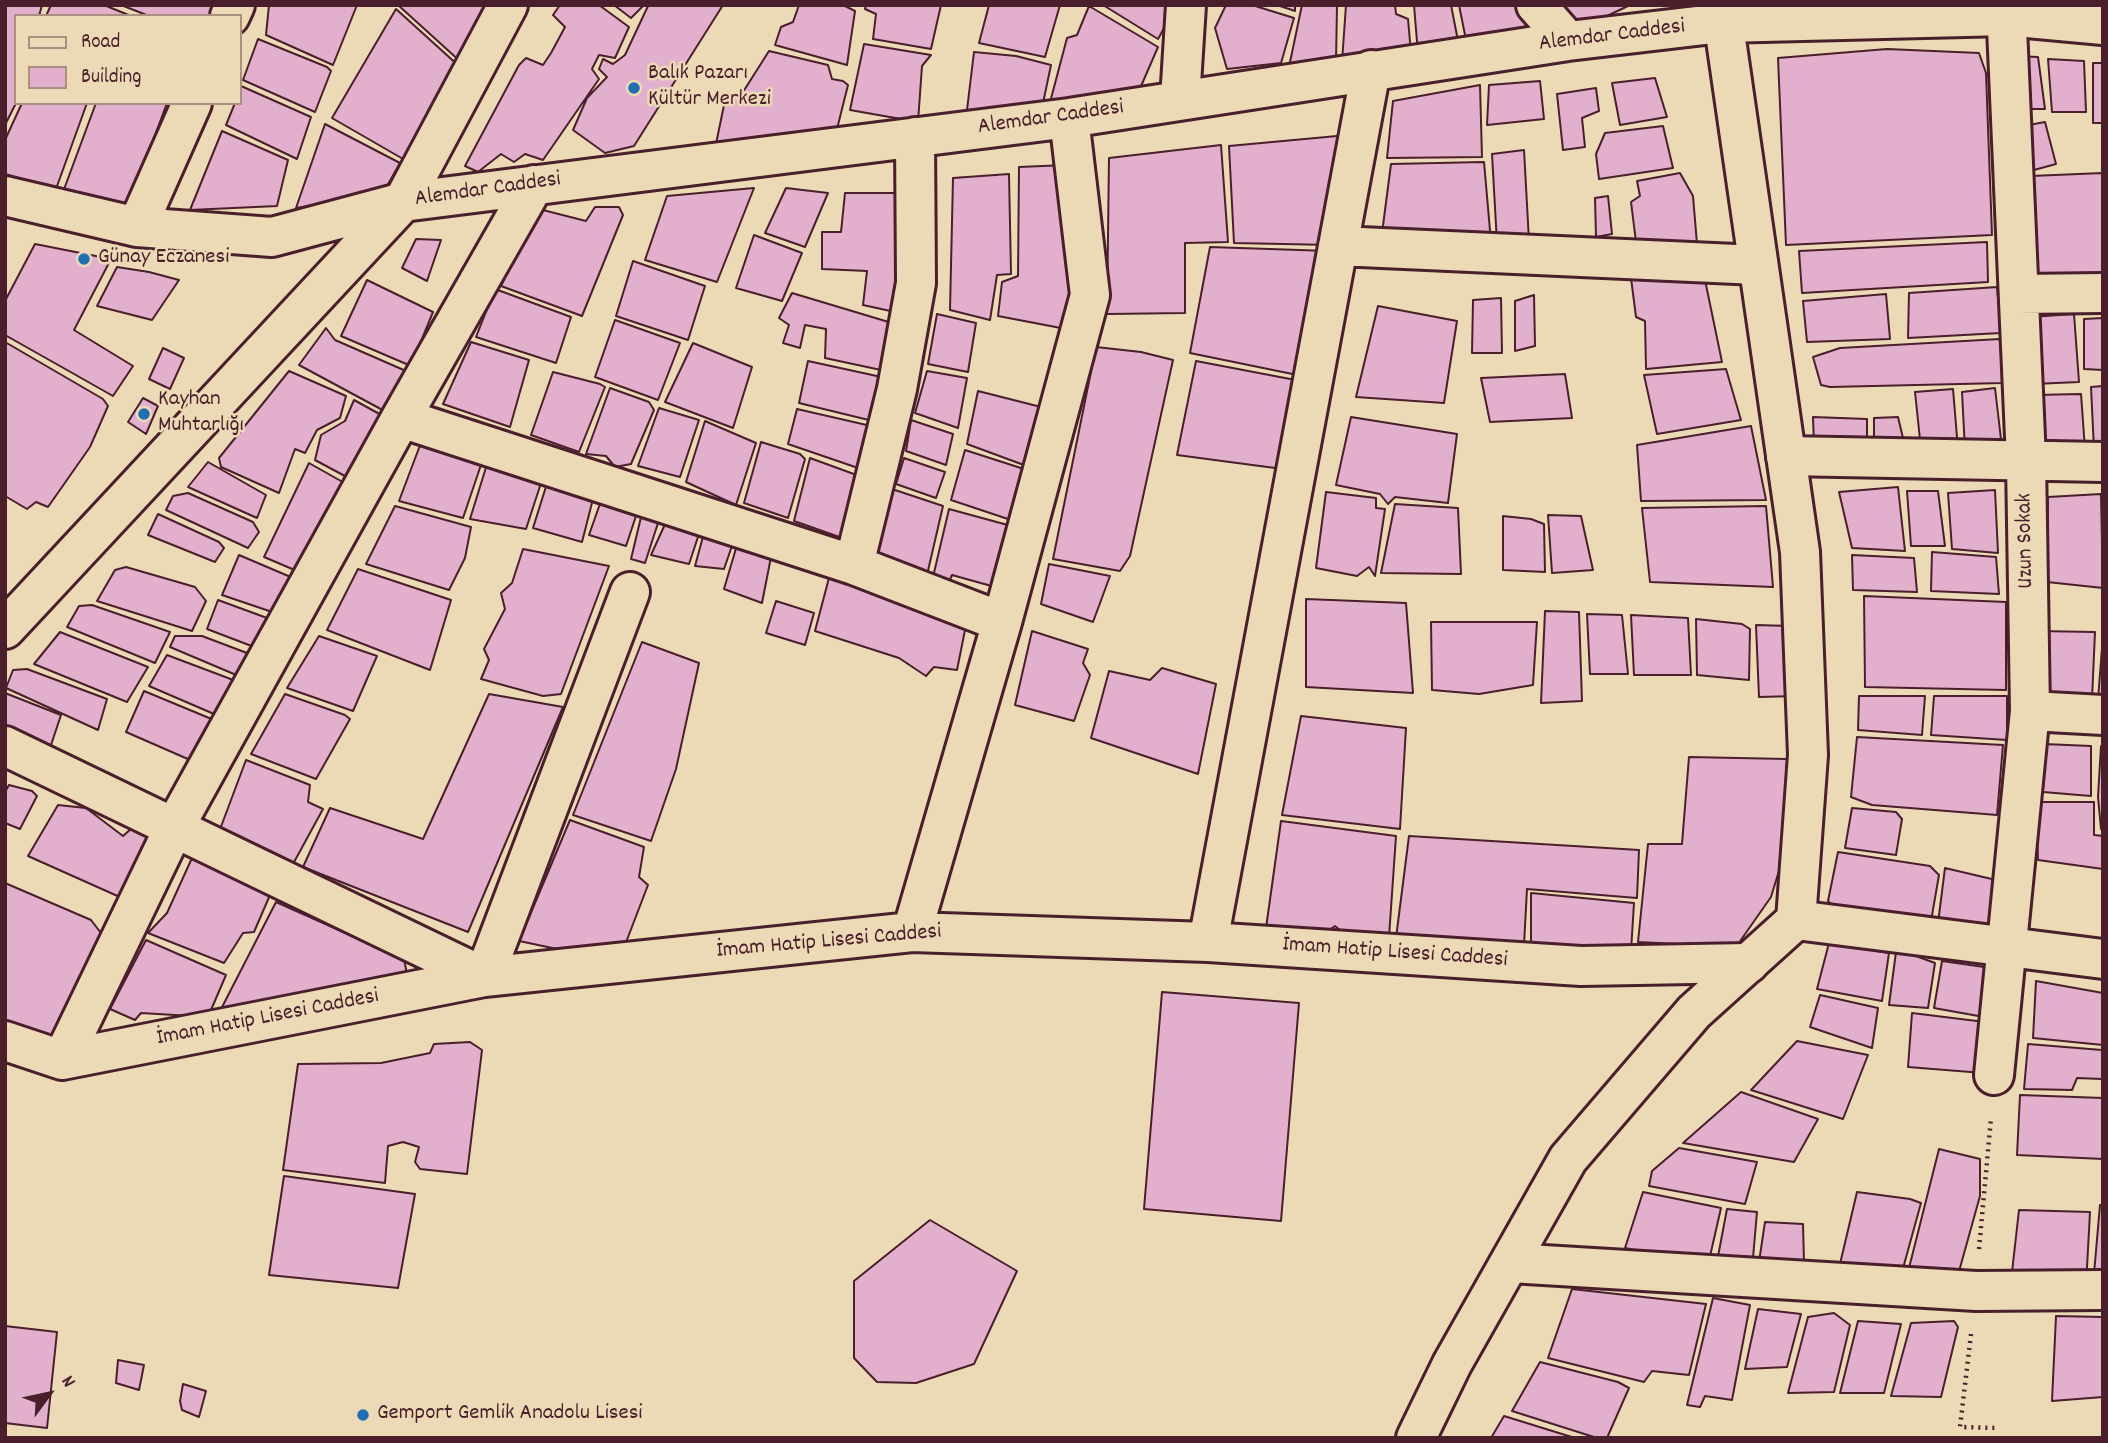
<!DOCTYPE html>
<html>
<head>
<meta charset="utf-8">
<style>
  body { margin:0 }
  #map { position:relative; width:2108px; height:1443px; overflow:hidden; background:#ecdab7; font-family:Dekko,sans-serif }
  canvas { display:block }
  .frame { position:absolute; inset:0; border:7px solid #4a1f2b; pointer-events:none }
  .legend { position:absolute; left:14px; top:14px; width:228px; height:91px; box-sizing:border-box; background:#ecdab7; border:2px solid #ab8f7f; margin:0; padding:9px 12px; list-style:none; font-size:21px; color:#4a1f2b }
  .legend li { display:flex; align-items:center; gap:14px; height:35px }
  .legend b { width:35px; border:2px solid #ab8f7f }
  .north { position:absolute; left:14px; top:1359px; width:70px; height:70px; -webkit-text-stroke:5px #ecdab7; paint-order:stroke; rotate:57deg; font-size:19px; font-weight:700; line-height:28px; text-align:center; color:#4a1f2b }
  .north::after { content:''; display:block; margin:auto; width:24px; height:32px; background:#4a1f2b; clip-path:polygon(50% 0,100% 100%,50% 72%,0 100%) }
</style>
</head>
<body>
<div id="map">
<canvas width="2108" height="1443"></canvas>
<div class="frame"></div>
<ul class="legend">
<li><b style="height:9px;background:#ecdab7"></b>Road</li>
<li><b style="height:19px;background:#e2b0cd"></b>Building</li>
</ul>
<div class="north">N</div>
</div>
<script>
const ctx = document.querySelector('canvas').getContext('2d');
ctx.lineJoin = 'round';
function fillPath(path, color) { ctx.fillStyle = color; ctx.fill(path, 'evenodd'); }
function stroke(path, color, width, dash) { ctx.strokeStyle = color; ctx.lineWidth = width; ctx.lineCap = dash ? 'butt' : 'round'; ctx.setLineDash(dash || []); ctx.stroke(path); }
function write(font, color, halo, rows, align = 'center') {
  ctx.font = font + ' Dekko,sans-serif'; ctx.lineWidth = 5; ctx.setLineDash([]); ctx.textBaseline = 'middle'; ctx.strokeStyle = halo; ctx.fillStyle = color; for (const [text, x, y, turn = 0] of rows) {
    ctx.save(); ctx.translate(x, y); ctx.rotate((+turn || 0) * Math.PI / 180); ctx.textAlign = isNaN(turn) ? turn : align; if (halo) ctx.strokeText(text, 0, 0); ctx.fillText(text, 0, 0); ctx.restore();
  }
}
const building = new Path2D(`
  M5,5H42L39,16H16V103L5,125Z
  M51,5H104L131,16H46Z
  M121,5H216L211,16H149Z
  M269,5H357L333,65L266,35Z
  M398,5H497L462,63Z
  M560,5H599L629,27L615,58L599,55L592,69L599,79L543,160L525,154L514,162L501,154L478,172L465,166L519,65L526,58L543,65L551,53L565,27L553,15Z
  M614,5H644L631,18Z
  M723,5L634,146L605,153L573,130L587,98L607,77L599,69L603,59L613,64L625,55L648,6Z
  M799,5H843L855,11L847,65L775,45L781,27L793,22Z
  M866,5H941L931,49L873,39L876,14L865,9Z
  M989,5H1060L1045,57L979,43Z
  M1103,5H1177L1158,39Z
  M1226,5H1252L1294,18L1281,63L1227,69L1215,28Z
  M1277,5H1295V11Z
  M1302,5H1337L1336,63L1289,67Z
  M1346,5H1395L1396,14L1408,19L1411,53L1342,62Z
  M1414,5H1451L1459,46L1418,54Z
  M1459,5H1518L1533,22L1511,40L1467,45Z
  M1561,5H1630L1582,28Z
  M1089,6L1158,47L1132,107L1048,110L1067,38L1077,35Z
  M396,9L460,67L410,163L332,118Z
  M258,39L327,67L331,71L315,112L243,80Z
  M864,44L931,55L922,66L918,122L850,110Z
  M1887,49L1979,53L1986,73L1992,235L1786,245L1778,58Z
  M769,51L828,65L832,79L843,81L848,85L837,129L716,144L724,105L743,92Z
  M974,52L1016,56L1051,65L1042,108L967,110Z
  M2015,56L2038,57L2045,109H2020Z
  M2048,59L2084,61L2086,112H2052Z
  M2093,63H2103V123H2093Z
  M1655,78L1667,117L1620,125L1612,83Z
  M1540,81L1544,119L1487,125L1489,85Z
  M1480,85L1482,157L1387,158L1393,101Z
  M241,86L311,117L297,159L226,125L235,103H240Z
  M1596,88L1599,111L1582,118L1585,147L1563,150L1557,94Z
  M22,103H87L56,189L5,174V140Z
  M96,103H167L128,208L63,192Z
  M2045,122L2056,164L2034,170L2029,125Z
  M325,124L400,163L382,195L296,208Z
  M1663,126L1673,168L1599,179L1596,154L1605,133Z
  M222,131L288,160L277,206L190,210Z
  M1348,135L1332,245L1234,243L1229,146Z
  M1221,145L1228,242L1185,243V313L1107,314L1109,158Z
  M1524,150L1529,241L1497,243L1492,154Z
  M1484,162L1491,242L1381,241L1391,164Z
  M1067,165L1075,265L1066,329L998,316L1002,282L1018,276L1019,167Z
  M1680,173L1693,196L1697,244L1637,250L1631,202L1640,196L1637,181Z
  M2103,173V285L2038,288L2031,176Z
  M1009,174L1011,274L997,275L990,320L950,310L953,178Z
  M754,188L717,282L645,260L667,196Z
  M786,188L828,193L805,247L765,233Z
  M845,193H901L895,312L863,305L867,271L822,269V232H841Z
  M1608,196L1612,234L1596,237L1595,198Z
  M595,207H619L623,215L582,316L501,286L535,208L586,221Z
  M754,235L802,253L782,301L736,288Z
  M416,239L441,240L427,281L402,268Z
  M1987,242L1988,282L1802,293L1799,251Z
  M35,244L111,259L74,330L133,366L113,396L5,335V301Z
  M1210,247L1329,251L1307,377L1190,353Z
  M633,261L705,286L688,340L616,316Z
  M117,267L149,272L179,280L152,320L97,306Z
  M1631,278L1705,280L1722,362L1646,369L1645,321L1636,317Z
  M367,280L433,312L411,366L341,336Z
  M1997,287L2001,333L1908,338L1909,293Z
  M495,289L571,317L556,363L476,337Z
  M792,293L892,323L881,370L825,358L826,329L805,325L800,348L783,343L789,325L779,318Z
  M1886,294L1890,339L1807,342L1803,301Z
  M1534,295L1535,346L1515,351V301Z
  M1501,298L1502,353H1472L1473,300Z
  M1378,306L1457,321L1444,403L1356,397Z
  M937,314L976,323L968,372L928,364Z
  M2074,314L2079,382L2033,384L2030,317Z
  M2103,318V370L2084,369V319Z
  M615,320L680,343L658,400L595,377Z
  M326,328L335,340L406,371L390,414L299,365Z
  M2000,339L2003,383L1830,387L1821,385L1813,357L1840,348Z
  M5,342L103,399L108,406L90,447L48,507L36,502L27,509L5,496Z
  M471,342L529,360L510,427L443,404Z
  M693,343L752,367L733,428L665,402Z
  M1096,347L1141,352L1173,360L1130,556L1120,571L1053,559Z
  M163,348L184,358L170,389L149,379Z
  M808,361L886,378L877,422L799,403Z
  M1196,361L1306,382L1290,470L1177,455Z
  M1726,369L1741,420L1657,434L1644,375Z
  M289,371L346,396L340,418L317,430L305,453L295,449L279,493L221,467L219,458Z
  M927,371L967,378L958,428L915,413Z
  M553,372L600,384L605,387L579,452L531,435Z
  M1565,374L1572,418L1490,422L1481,378Z
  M2103,386V450H2094L2091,387Z
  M610,388L649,402L654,410L631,464L615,467L606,456L586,454Z
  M1995,388L2002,448L1965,450L1962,392Z
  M1953,389L1958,449H1921L1915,392Z
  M978,391L1041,407L1032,468L967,444Z
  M2081,394L2085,449L2039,450L2035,395Z
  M143,398L158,406L146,434L128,422Z
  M354,400L385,417L356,482L315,460L321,435L345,421Z
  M659,408L699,420L680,477L638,466Z
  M797,409L871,426L861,469L788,444Z
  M1351,417L1457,434L1448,503L1395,497L1388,504L1380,494L1336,485Z
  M1813,417L1867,419V449L1814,446Z
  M1898,417L1903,438L1874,437V418Z
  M911,420L953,434L946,465L906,451Z
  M705,421L756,443L736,505L686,482Z
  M1751,426L1766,500L1641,501L1637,445Z
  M422,440L483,459L463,518L399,501Z
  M761,442L800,454L805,459L788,518L744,503Z
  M965,450L1027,470L1020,523L951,500Z
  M810,458L862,477L845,539L794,521Z
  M904,458L945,472L936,498L896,484Z
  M488,461L541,483L526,529L470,519Z
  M208,462L266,495L257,518L188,487Z
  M309,463L348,485L304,574L264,557Z
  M549,477L595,491L582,542L533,528Z
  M1898,487L1905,551L1852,548L1839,492Z
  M892,489L943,506L927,575L872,558Z
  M1995,490L1998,553L1952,549L1948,493Z
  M1907,491H1938L1945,546H1911Z
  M1326,492L1376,498V508L1385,509L1375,576L1369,567L1357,576L1316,568Z
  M188,493L253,522L259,532L248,548L166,510L173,496Z
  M2101,494L2103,588L2047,582L2048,497Z
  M602,498L638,510L626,546L589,535Z
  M1395,504L1458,508L1461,574L1381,573Z
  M395,506L471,527L465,558L449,590L366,564Z
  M1766,506L1773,587L1650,582L1642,508Z
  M949,509L1015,527L995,587L952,575L949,582L933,577Z
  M642,513L659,520L645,563L631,559Z
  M158,514L219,542L224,548L215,562L148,535Z
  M1548,515L1581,516L1593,570L1552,573Z
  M1503,516L1531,519L1544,524L1545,572L1503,570Z
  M666,522L699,534L689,564L651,555Z
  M704,533L733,543L724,569L695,566Z
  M737,545L771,557L762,603L724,589Z
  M523,549L609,566L561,694L543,696L481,679L489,660L484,649L505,609L501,593L512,583Z
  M1932,552L1996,557L1999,594L1931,591Z
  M239,555L300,581L281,615L222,595Z
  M1852,555L1914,558L1917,592L1853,590Z
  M1049,564L1110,576L1093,622L1041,604Z
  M126,567L195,587L206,601L192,631L97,601L115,570Z
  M358,569L451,600L430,670L327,630Z
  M830,574L966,625L957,670L934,667L926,676L899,658L815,631Z
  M1864,596L2006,602V690L1865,687Z
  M1306,599L1406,603L1413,693L1306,687Z
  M218,600L278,622L262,650L207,629Z
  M776,601L814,613L805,645L766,633Z
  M92,605L170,632L155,663L67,627L79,606Z
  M1545,611L1579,612L1582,701L1541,703Z
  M1587,614L1622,615L1628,674H1590Z
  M1631,615L1688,618L1691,675H1634Z
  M1696,619L1742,624L1750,629L1749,680L1697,675Z
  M1431,622H1537L1533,685L1479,694L1432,690Z
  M1756,625L1790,626L1796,696L1759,697Z
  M1032,631L1088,649L1083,663L1090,675L1074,721L1015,705Z
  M2038,631L2095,632L2092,699L2038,696Z
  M60,632L148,667L127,702L34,664Z
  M175,636H202L247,653L241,677L170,647Z
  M319,636L377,656L353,711L287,688Z
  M642,642L699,663L676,769L651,841L573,815Z
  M2102,648L2103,700H2098Z
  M167,655L236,681L221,717L149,686Z
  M1162,668L1216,684L1198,774L1091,738L1109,671L1150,680Z
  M27,669L107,699L98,730L6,688L13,670Z
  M144,691L214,720L197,763L126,732Z
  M5,693L61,715L48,754L5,736Z
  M285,694L345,715L350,719L316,779L251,754Z
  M489,694L563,707L468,932L303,867L330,808L423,839Z
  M1859,696H1925L1922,735L1858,730Z
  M1934,696H2007V740L1931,735Z
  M1301,716L1406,728L1400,829L1282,815Z
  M1857,737L2003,745L1997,815L1872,805L1851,797Z
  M2044,744L2091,746V796L2043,792Z
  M2101,746L2103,747V830L2101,829L2098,797Z
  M1689,757L1787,759L1782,861L1771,897L1736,947L1638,942L1648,844H1682Z
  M246,760L310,785L308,802L323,809L293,864L219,832Z
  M9,785L32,791L37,796L20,829L5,823V792Z
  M2036,802H2094V835L2103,836V869L2038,860Z
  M58,805L86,808L123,836L132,828L149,838L122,898L28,856Z
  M1852,808L1896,812L1902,819L1896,855L1845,848Z
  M570,820L644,847L639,877L648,885L625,945L562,950L519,941Z
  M1281,821L1396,836L1389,937L1345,934L1335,926L1325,933L1266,928Z
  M1409,836L1639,850L1637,898L1527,889L1524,945L1396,938Z
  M1838,852L1930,866L1939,875L1930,927L1840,913L1828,901Z
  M192,858L270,895L254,932L243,933L224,963L148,933L167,913Z
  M1945,868L1996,880L1995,933L1938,923Z
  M5,883L91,920L107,941L54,1044L5,1026Z
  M1531,893L1634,903L1631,951L1531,944Z
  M276,902L404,959L407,974L219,1013Z
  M146,940L226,975L208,1017L141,1013L135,1020L110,1009Z
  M1829,943L1889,953L1882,1001L1817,989Z
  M1896,952L1916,956L1935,963L1928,1008L1889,1005Z
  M1942,961L1991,968L1984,1017L1934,1008Z
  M2036,981L2103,993V1045L2033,1038Z
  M1162,992L1299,1003L1281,1221L1144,1209Z
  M1820,995L1878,1008L1872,1048L1810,1027Z
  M1912,1013L1985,1022L1983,1073L1908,1067Z
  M1797,1041L1868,1055L1843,1119L1751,1090Z
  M470,1042L482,1050L467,1174L420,1169L415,1162L419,1147L403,1142L388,1146L385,1183L283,1170L298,1064L381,1063L430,1053L434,1044Z
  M2028,1044L2102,1050V1079L2077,1078L2072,1090L2024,1089Z
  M1741,1092L1818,1119L1794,1162L1683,1143Z
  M2020,1095L2103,1098V1159L2017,1155Z
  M1679,1148L1757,1162L1745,1204L1649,1186L1652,1171Z
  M1939,1149L1980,1159V1196L1958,1275L1908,1272Z
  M284,1176L415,1194L398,1288L269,1275Z
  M1643,1192L1721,1208L1708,1265L1625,1248Z
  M1857,1192L1910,1199L1921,1203L1902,1272L1840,1264Z
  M2100,1205H2103V1285H2093Z
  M1727,1209L1757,1212L1752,1269L1716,1267Z
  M2019,1210L2090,1212L2086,1286L2011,1281Z
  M930,1220L1017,1271L974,1364L916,1383L877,1382L854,1358V1281Z
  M1765,1222L1803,1224L1804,1263L1759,1262Z
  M1572,1289L1706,1304L1689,1375L1652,1371L1644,1382L1548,1358Z
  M1713,1298L1750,1305L1732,1400L1705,1396L1700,1407L1687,1405Z
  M1758,1309L1801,1314L1787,1367L1745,1369Z
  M1834,1313L1850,1325L1834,1392L1788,1393L1808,1317Z
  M2056,1316L2103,1317V1397L2052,1401Z
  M1858,1321L1901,1324L1884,1393H1840Z
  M1954,1321L1958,1327L1941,1397L1891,1396L1911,1323Z
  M5,1326L57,1332L47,1428L5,1423Z
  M118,1360L144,1365L139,1390L116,1383Z
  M1540,1362L1618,1382L1629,1388L1607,1438H1597L1512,1411Z
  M183,1384L206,1391L199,1417L182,1410L180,1401Z
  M1504,1416L1575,1438H1491Z`);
fillPath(building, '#e2b0cd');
stroke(building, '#4a1f2b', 2);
const minor = new Path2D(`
  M1536,5L1568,41
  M230,16L235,5
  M1180,100L1186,5
  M5,196L137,227L272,237L403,202L1069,118L1568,41L1722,23
  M137,227L192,103
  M1338,246L1758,265
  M2019,294L2103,293
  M401,418L854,565L1002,622
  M1786,456L2103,462
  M854,565L897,389L916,283L915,137
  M5,629L403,202L508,5
  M2030,711L2103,715
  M5,746L484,977L630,592
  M1796,920L2103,959
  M912,932L1002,622L1090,295L1069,118
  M1208,942L1371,70
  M5,1041L62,1060L484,977L912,932L1208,942L1581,966L1749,963
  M62,1060L174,828L401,418L534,185
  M1994,1075L2030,711L2026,460L2006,5
  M1510,1263L1976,1291L2103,1290`);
const tertiary = new Path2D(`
  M1722,23L2006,16L2103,25
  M1416,1438L1452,1364L1568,1159L1694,1012L1796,920L1808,755L1800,552L1721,5`);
stroke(minor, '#4a1f2b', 44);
stroke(tertiary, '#4a1f2b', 44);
stroke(new Path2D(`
  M1979,1249L1991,1118
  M1971,1334L1960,1427L1997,1428`), '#4a1f2b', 4.5, [2, 5]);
stroke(minor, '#ecdab7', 38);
stroke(tertiary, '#ecdab7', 38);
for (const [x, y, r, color] of [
  [634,88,7,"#1f6fb2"],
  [84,259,7,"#1f6fb2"],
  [144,414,7,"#1f6fb2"],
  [363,1415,7,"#1f6fb2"]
]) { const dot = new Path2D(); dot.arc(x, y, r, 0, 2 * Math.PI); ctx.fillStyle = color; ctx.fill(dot); stroke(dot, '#ecdab7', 2.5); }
write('23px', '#4a1f2b', '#ecdab7', [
  ["Alemdar Caddesi",1612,37,-7],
  ["Alemdar Caddesi",1051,119,-8],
  ["Alemdar Caddesi",488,191,-8],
  ["Uzun Sokak",2027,541,-91],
  ["İmam Hatip Lisesi Caddesi",829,943,-5],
  ["İmam Hatip Lisesi Caddesi",1395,954,4],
  ["İmam Hatip Lisesi Caddesi",268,1019,-11]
]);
write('23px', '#4a1f2b', '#ecdab7', [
  ["Balık Pazarı",648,75],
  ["Kültür Merkezi",648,101],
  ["Günay Eczanesi",98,259],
  ["Kayhan",158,401],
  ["Muhtarlığı",158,427],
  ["Gemport Gemlik Anadolu Lisesi",377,1415]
], 'left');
</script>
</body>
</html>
